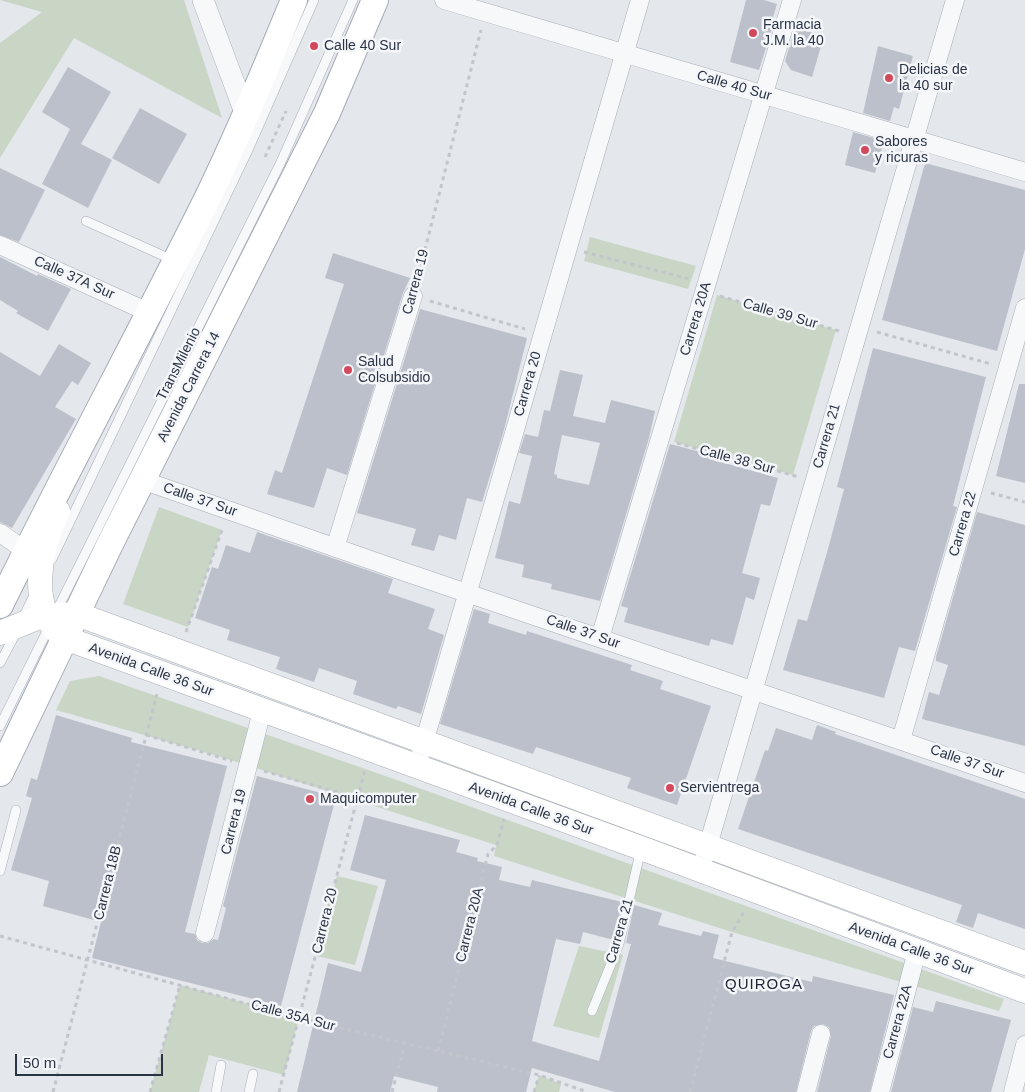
<!DOCTYPE html>
<html>
<head>
<meta charset="utf-8">
<style>
  body { margin:0 }
  #map { position:relative; width:1025px; height:1092px; overflow:hidden; background:#e4e7ec; font-family:Arial,sans-serif }
  canvas { display:block }
  .scale { position:absolute; left:15px; top:1054px; width:148px; height:22px; box-sizing:border-box; border:2px solid #2b3445; border-top:0; padding-left:6px; font-size:15px; line-height:18px; white-space:nowrap; color:#2b3445; -webkit-text-stroke:4px #f4f6f9; paint-order:stroke }
</style>
</head>
<body>
<div id="map">
<canvas width="1025" height="1092"></canvas>
<div class="scale">50 m</div>
</div>
<script>
const ctx = document.querySelector('canvas').getContext('2d');
ctx.lineJoin = 'round';
function fillPath(path, color) { ctx.fillStyle = color; ctx.fill(path, 'evenodd'); }
function stroke(path, color, width, dash) { ctx.strokeStyle = color; ctx.lineWidth = width; ctx.lineCap = dash ? 'butt' : 'round'; ctx.setLineDash(dash || []); ctx.stroke(path); }
function write(font, color, halo, rows, align = 'center') {
  ctx.font = font + ' Arial,sans-serif'; ctx.lineWidth = 5; ctx.setLineDash([]); ctx.textBaseline = 'middle'; ctx.strokeStyle = halo; ctx.fillStyle = color; for (const [text, x, y, turn = 0] of rows) {
    ctx.save(); ctx.translate(x, y); ctx.rotate((+turn || 0) * Math.PI / 180); ctx.textAlign = isNaN(turn) ? turn : align; if (halo) ctx.strokeText(text, 0, 0); ctx.fillText(text, 0, 0); ctx.restore();
  }
}
fillPath(new Path2D(`
  M0,0H184L222,118L74,38L0,158V43L42,12Z
  M590,237L696,266L688,289L584,261Z
  M717,295L836,330L793,475L674,442Z
  M159,507L222,530L188,627L123,604Z
  M99,676L394,779L1004,999L999,1011L732,932L494,856L496,845L218,756L56,710L70,681Z
  M337,876L378,886L355,965L317,956Z
  M579,946L623,955L599,1038L553,1026Z
  M180,985L299,1018L284,1075L209,1055L199,1092H150Z
  M539,1075L561,1084L559,1092H534Z`), '#c9d6c5');
fillPath(new Path2D(`
  M746,0H764L777,4L772,21L774,22L759,70L730,62Z
  M795,28L824,36L812,77L791,70L785,61Z
  M878,46L913,56L899,109L894,107L890,121L863,113Z
  M68,67L111,92L81,144L112,160L88,208L42,184L70,129L42,112Z
  M140,108L187,134L159,184L112,158Z
  M853,132L884,141L875,173L845,165Z
  M925,163L1025,190V249L997,351L882,320Z
  M0,168L45,190L19,242L0,235Z
  M333,253L410,278L403,293L347,475L327,468L314,508L267,494L275,470L282,473L344,284L325,278Z
  M0,257L37,276L38,274L71,289L48,331L16,313L18,311L0,300Z
  M420,309L527,338L504,430L482,502L467,498L456,540L439,535L434,551L411,545L416,529L357,513Z
  M59,344L91,363L78,385L72,381L55,407L76,419L12,528L0,522V352L40,376Z
  M873,348L986,377L953,506L957,507L915,651L899,647L884,698L783,670L798,619L807,621L828,549L844,489L837,487Z
  M560,370L583,375L573,416L605,423L611,400L655,411L649,438L600,601L551,589L552,584L522,577L524,565L495,558L509,501L520,504L532,456L519,453L525,434L538,437L544,410L550,411ZM562,435L600,443L589,485L557,478V475L554,474Z
  M1019,384H1025V483L996,476Z
  M670,444L712,455L710,459L778,478L770,506L761,504L742,573L760,578L754,600L746,597L733,645L711,639L709,646L624,622L628,608L621,606Z
  M977,512L1025,525V746L922,719L929,692L939,695L948,665L936,661V657Z
  M257,532L393,579L388,593L435,609L428,629L444,635L421,714L398,706L396,709L353,694L357,681L319,668L314,682L276,669L280,657L227,640L230,630L195,618L212,567L218,569L226,545L250,553Z
  M474,609L490,614L488,623L526,635L527,631L632,665L630,670L663,681L660,689L711,706L677,805L627,788L631,778L536,747L533,754L440,724Z
  M56,715L132,738L131,742L227,766L185,932L195,934L197,940L202,943H208L214,939L218,940L226,908L223,906L257,776L336,797L281,1006L92,958L101,922L43,906L49,881L11,870L32,798L26,796L31,778L37,780Z
  M817,725L836,732L835,734L1025,799V929L978,913L973,928L956,922L962,905L738,829L765,750L768,751L776,728L812,740Z
  M365,815L460,840L456,852L478,858L477,861L502,867L499,880L530,887L532,880L622,902L614,940L583,932L580,944L556,939L532,1041L599,1061L631,944L626,943L634,905L662,913L658,925L701,936L703,931L719,935L713,958L812,982L813,976L894,995L870,1092H817L831,1036L829,1027L823,1024L814,1026L811,1031L796,1092H615L532,1068L526,1092H437L438,1087L394,1076L390,1092H297L328,963L361,972L386,880L350,870Z
  M936,1001L1011,1020L991,1092H891L913,1007L933,1012Z`), '#bbc0ca');
const service = new Path2D(`
  M86,221L175,261
  M52,559L248,150L314,0
  M55,614L280,164L353,0
  M22,620L35,593
  M0,663L17,631
  M0,726L50,625
  M0,871L16,810
  M592,1011L619,944L641,849
  M216,1092L221,1065
  M249,1092L253,1074`);
const minor = new Path2D(`
  M444,0L1025,172
  M0,245L148,312
  M142,480L402,571L1025,783
  M0,533L26,551
  M335,548L413,296
  M600,638L792,0
  M901,740L1025,308
  M421,753L640,0
  M705,856L955,0
  M205,933L262,711
  M806,1092L821,1034
  M880,1092L917,951
  M1013,1092L1025,1045`);
const tertiary = new Path2D(`
  M203,0L246,115`);
const secondary = new Path2D(`
  M58,511C40,548 26,610 65,638L641,848L1025,991
  M0,633L42,616L77,614L1025,963`);
const primary = new Path2D(`
  M0,605C67,468 140,334 208,197C239,133 267,66 294,0
  M0,773L110,544L327,113L375,0`);
stroke(service, '#a9aeb7', 10);
stroke(minor, '#a9aeb7', 19);
stroke(tertiary, '#a9aeb7', 22);
stroke(secondary, '#a9aeb7', 25);
stroke(primary, '#a3abb8', 28);
stroke(new Path2D(`
  M265,157L286,111
  M584,252L689,279
  M417,281L481,30
  M720,296L839,331
  M430,301L525,329
  M877,332L991,364
  M677,443L799,477
  M991,493L1025,502
  M186,632L223,527
  M146,735L232,761
  M264,771L358,798
  M0,936L299,1018L539,1075L587,1092
  M438,1051L488,854L497,845L504,819
  M53,1092L157,694
  M150,1092L180,985
  M279,1092L365,770
  M392,1092L405,1044
  M534,1092L539,1076
  M690,1092L732,932L745,910`), '#c2c5cb', 3, [4, 4]);
stroke(service, '#f7f8fa', 9);
stroke(minor, '#f7f8fa', 18);
stroke(tertiary, '#f7f8fa', 21);
stroke(secondary, '#fff', 24);
stroke(primary, '#fff', 26);
for (const [x, y, r, color] of [
  [753,33,5,"#d1495b"],
  [314,46,5,"#d1495b"],
  [889,78,5,"#d1495b"],
  [865,150,5,"#d1495b"],
  [348,370,5,"#d1495b"],
  [670,788,5,"#d1495b"],
  [310,799,5,"#d1495b"]
]) { const dot = new Path2D(); dot.arc(x, y, r, 0, 2 * Math.PI); ctx.fillStyle = color; ctx.fill(dot); stroke(dot, '#f4f6f9', 2); }
write('14px', '#2b3445', '#f4f6f9', [
  ["Farmacia",763,25],
  ["J.M. la 40",763,41],
  ["Calle 40 Sur",324,46],
  ["Delicias de",899,70],
  ["la 40 sur",899,86],
  ["Sabores",875,142],
  ["y ricuras",875,158],
  ["Salud",358,362],
  ["Colsubsidio",358,378],
  ["Servientrega",680,788],
  ["Maquicomputer",320,799]
], 'left');
write('14px', '#2b3445', '#f4f6f9', [
  ["Calle 40 Sur",734,86,16],
  ["Calle 37A Sur",74,278,24],
  ["Carrera 19",416,282,-75],
  ["Calle 39 Sur",780,314,16],
  ["Carrera 20A",696,319,-73],
  ["TransMilenio",179,364,-63],
  ["Carrera 20",528,384,-74],
  ["Avenida Carrera 14",189,387,-63],
  ["Carrera 21",827,436,-74],
  ["Calle 38 Sur",737,460,15],
  ["Calle 37 Sur",200,500,19],
  ["Carrera 22",963,524,-74],
  ["Calle 37 Sur",583,632,19],
  ["Avenida Calle 36 Sur",151,670,20],
  ["Calle 37 Sur",967,762,19],
  ["Avenida Calle 36 Sur",531,809,20],
  ["Carrera 19",234,822,-76],
  ["Carrera 18B",108,883,-76],
  ["Carrera 20",325,921,-76],
  ["Carrera 20A",470,925,-76],
  ["Carrera 21",620,931,-74],
  ["Avenida Calle 36 Sur",911,949,20],
  ["Calle 35A Sur",293,1016,15],
  ["Carrera 22A",898,1022,-75]
]);
ctx.letterSpacing = '1px';
write('15px', '#1d2536', '#f4f6f9', [
  ["QUIROGA",764,985]
]);
ctx.letterSpacing = '0px';
</script>
</body>
</html>
